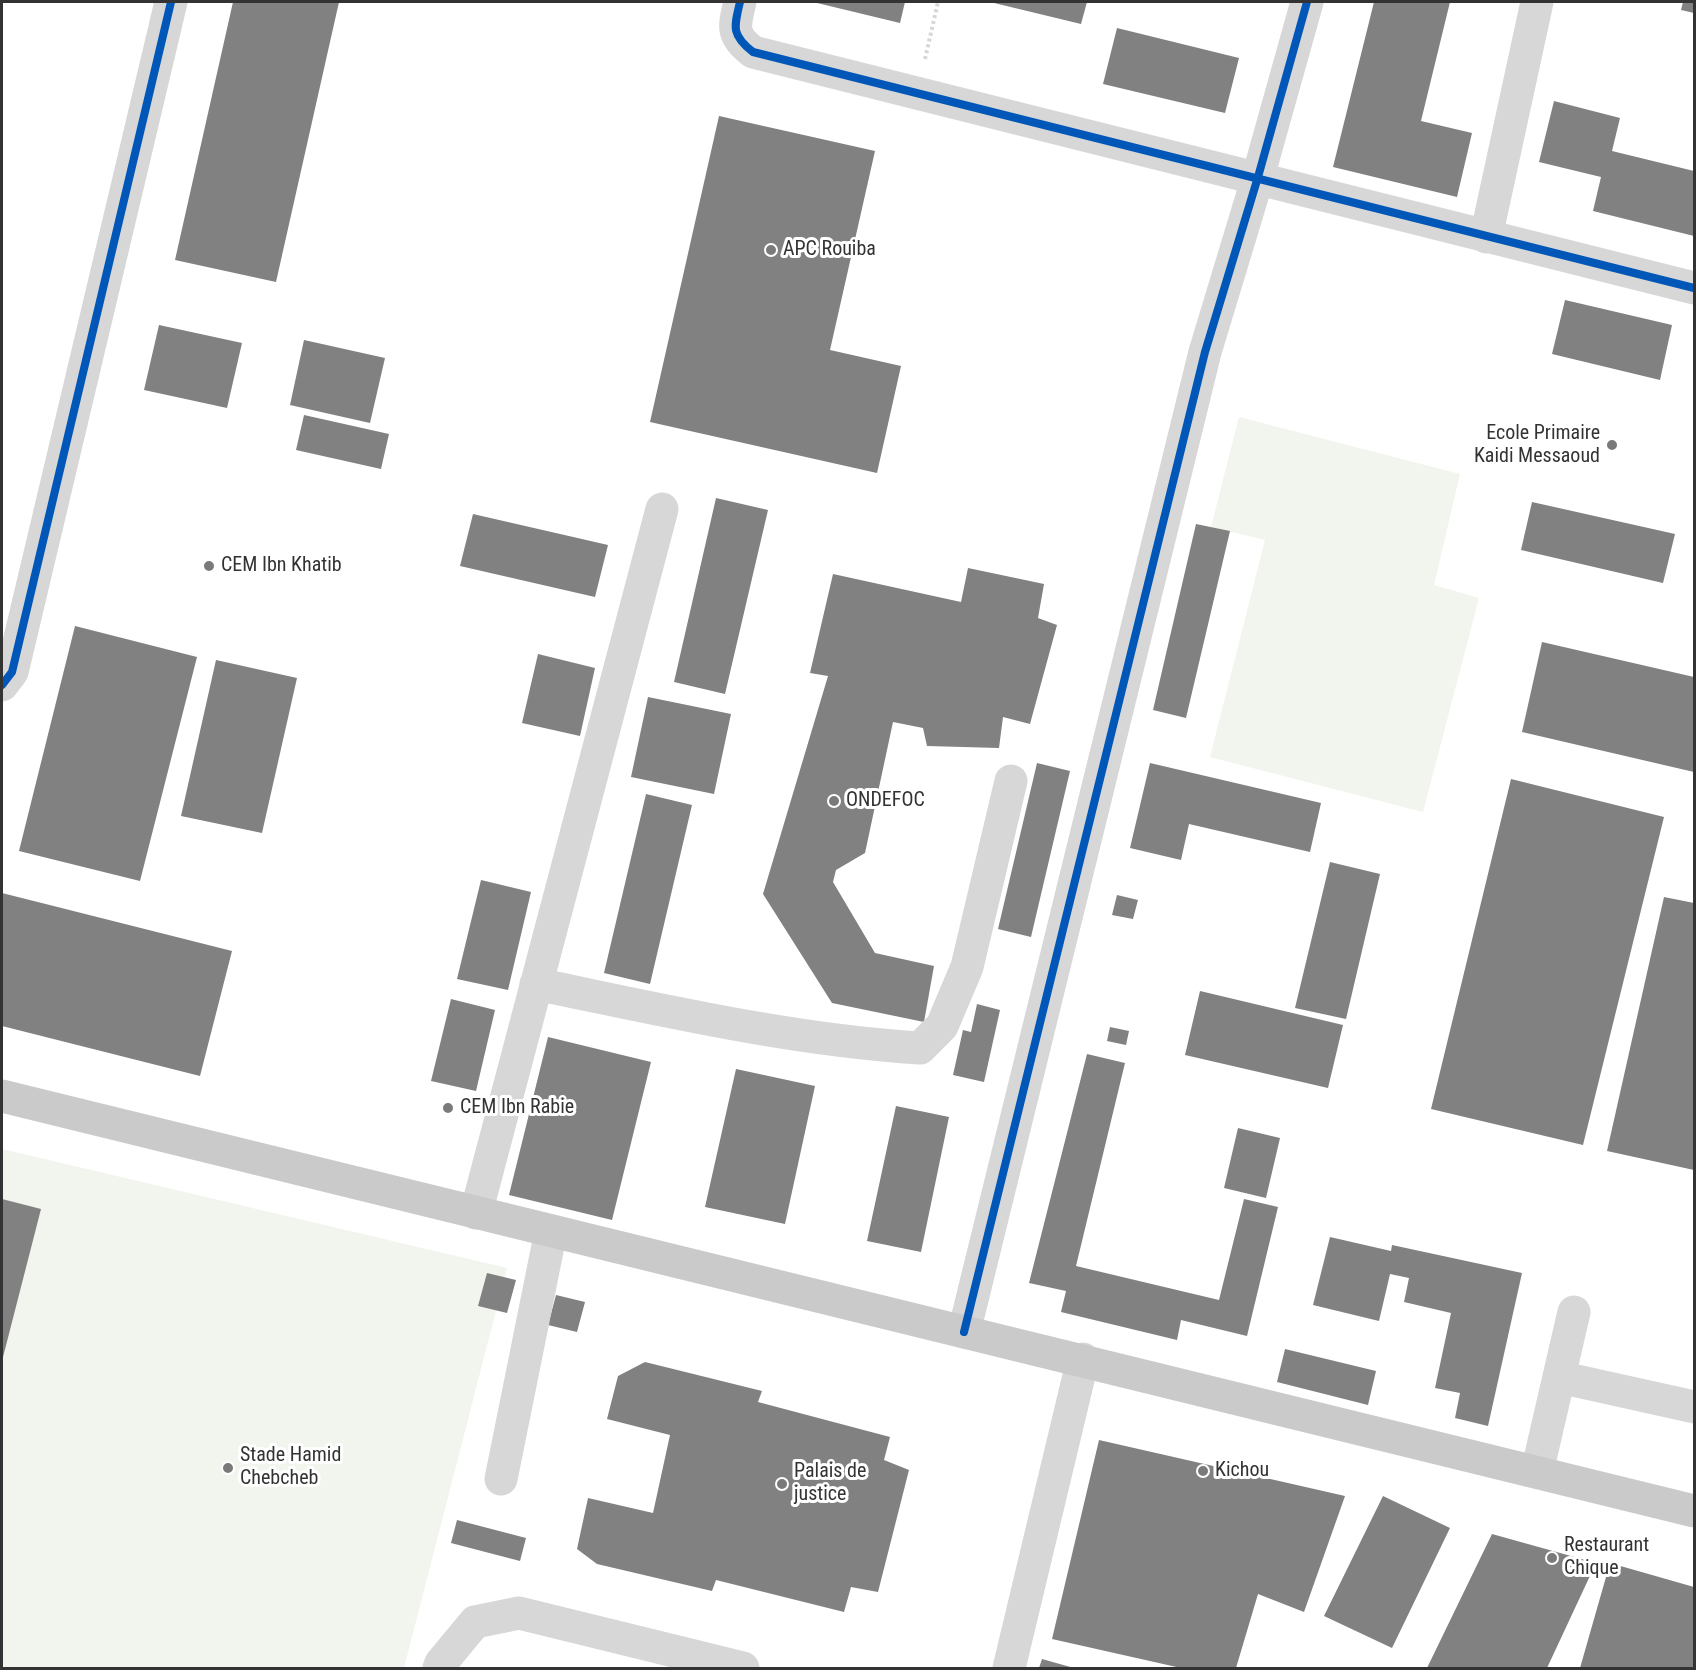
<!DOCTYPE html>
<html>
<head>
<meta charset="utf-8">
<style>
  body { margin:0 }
  #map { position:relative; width:1696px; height:1670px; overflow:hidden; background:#fff; font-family:"Roboto Condensed",sans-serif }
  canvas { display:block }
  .frame { position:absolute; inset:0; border:3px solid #333; pointer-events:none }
</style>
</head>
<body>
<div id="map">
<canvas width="1696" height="1670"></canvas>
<div class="frame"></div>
</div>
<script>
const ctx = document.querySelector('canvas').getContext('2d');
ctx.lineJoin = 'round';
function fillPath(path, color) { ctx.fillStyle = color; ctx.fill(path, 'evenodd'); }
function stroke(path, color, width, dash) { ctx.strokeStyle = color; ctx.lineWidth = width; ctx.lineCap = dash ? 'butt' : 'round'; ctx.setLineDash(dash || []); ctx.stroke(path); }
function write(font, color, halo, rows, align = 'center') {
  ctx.font = font + ' "Roboto Condensed",sans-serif'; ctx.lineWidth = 6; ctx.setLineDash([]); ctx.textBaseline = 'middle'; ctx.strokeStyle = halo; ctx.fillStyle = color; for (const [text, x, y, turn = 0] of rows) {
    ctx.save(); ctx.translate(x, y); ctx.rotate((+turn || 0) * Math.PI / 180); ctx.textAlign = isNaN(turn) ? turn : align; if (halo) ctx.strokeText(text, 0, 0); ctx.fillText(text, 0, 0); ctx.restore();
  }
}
fillPath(new Path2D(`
  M1239,417L1460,474L1434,585L1479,598L1423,812L1210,757L1265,540L1211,527Z
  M2,1149L507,1268L404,1668H2Z`), '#f1f5ed');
fillPath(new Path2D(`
  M233,2H339L276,282L175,260Z
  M813,2H905L900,23Z
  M990,2H1087L1081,24Z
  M1374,2H1450L1421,121L1472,133L1457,197L1333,167Z
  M1683,2H1694V13L1681,10Z
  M1117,28L1239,58L1225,113L1103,84Z
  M1554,101L1620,118L1612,151L1694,171V236L1593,211L1601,177L1539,162Z
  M719,116L875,151L830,350L901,366L877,473L650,422Z
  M1565,300L1672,325L1660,380L1552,354Z
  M159,325L242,343L227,408L144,390Z
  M304,340L385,358L370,423L290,405Z
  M304,415L389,434L381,469L296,450Z
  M716,498L768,510L725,694L674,682Z
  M1532,502L1675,534L1663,583L1521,550Z
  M473,514L608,545L595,597L460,566Z
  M1196,524L1230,531L1186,718L1153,710Z
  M968,568L1044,584L1038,618L1057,625L1030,724L1003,717L999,748L927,746L923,728L893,722L865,853L836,870L833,882L875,953L934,966L924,1022L832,1003L763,894L828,676L810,673L833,574L961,602Z
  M75,626L197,657L140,881L19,851Z
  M1542,642L1694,677V772L1522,732Z
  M538,654L595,668L580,736L522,723Z
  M216,660L297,678L262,833L181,816Z
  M648,697L731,714L714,794L631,777Z
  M1037,763L1070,771L1031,937L998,929Z
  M1150,763L1321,803L1310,852L1189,824L1181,860L1130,848Z
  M1511,779L1664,817L1583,1145L1431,1109Z
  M646,794L692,805L650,984L604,973Z
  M1330,862L1380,874L1346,1019L1295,1008Z
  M481,880L531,892L508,990L457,979Z
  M2,893L232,951L200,1076L2,1026Z
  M1117,895L1138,900L1133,919L1112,915Z
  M1664,897L1694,903V1170L1607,1151Z
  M1200,991L1343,1025L1328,1088L1185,1055Z
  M451,999L495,1010L476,1091L431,1081Z
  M977,1004L1000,1010L984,1082L953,1075L963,1030L971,1032Z
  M1110,1027L1129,1031L1126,1045L1107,1041Z
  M548,1037L651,1062L612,1220L509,1195Z
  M1087,1054L1125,1063L1076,1266L1219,1300L1244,1199L1278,1207L1247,1336L1181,1320L1177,1340L1061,1312L1066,1291L1029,1283Z
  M736,1069L815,1086L785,1224L705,1207Z
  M896,1106L949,1117L921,1252L867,1241Z
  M1238,1128L1280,1138L1266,1198L1224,1188Z
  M2,1199L41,1209L2,1361Z
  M1330,1237L1391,1251L1392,1245L1522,1273L1488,1426L1455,1418L1460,1393L1435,1388L1451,1313L1404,1302L1409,1278L1390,1274L1379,1321L1313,1305Z
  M487,1273L516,1280L507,1313L478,1306Z
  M556,1295L585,1302L577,1332L548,1325Z
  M1285,1349L1376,1371L1368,1405L1277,1382Z
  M645,1362L762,1391L758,1402L890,1437L884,1460L909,1470L878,1592L851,1587L844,1612L716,1580L712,1591L597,1564L577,1549L588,1498L653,1513L670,1435L607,1419L618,1376Z
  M1099,1440L1345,1496L1304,1612L1258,1594L1236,1668H1181L1052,1639Z
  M1383,1496L1450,1528L1392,1648L1324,1616Z
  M457,1520L526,1538L520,1561L451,1543Z
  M1492,1534L1596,1563L1547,1668H1427Z
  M1610,1563L1694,1587V1668H1580Z
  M1042,1659L1074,1668H1039Z`), '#818181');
stroke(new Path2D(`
  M925,59L938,2`), '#d6d6d6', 4, [3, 3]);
stroke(new Path2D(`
  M740,2C734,27 731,35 753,52C1067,128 1380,212 1694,288
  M1486,237L1537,2
  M2,685L12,672L171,2
  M536,984C663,1010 791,1040 920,1048L942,1026L967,967L1011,781
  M476,1213L662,509
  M964,1332L1205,352L1258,177L1307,2
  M1559,1377L1694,1407
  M1537,1472L1574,1312
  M501,1479L551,1231
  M439,1668L441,1663L475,1622L519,1613L743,1668
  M1009,1668L1083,1359`), '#d7d7d7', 33);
stroke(new Path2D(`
  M2,1096L1694,1511`), '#cacaca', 33);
stroke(new Path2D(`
  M740,2C734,27 731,35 753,52C1067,128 1380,212 1694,288
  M2,685L12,672L171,2
  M964,1332L1205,352L1258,177L1307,2`), '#0057b8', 8);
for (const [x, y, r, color] of [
  [771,250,6,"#7a7a7a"],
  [1612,445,6,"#7a7a7a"],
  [209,566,6,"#7a7a7a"],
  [834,801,6,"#7a7a7a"],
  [448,1108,6,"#7a7a7a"],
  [228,1468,6,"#7a7a7a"],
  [1203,1471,6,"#7a7a7a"],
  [782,1484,6,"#7a7a7a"],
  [1552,1558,6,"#7a7a7a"]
]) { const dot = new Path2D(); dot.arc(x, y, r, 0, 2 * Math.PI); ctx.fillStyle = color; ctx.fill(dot); stroke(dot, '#fff', 2); }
write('20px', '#333', '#fff', [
  ["APC Rouiba",783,250],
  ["Ecole Primaire",1600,434,"right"],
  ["Kaidi Messaoud",1600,457,"right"],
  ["CEM Ibn Khatib",221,566],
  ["ONDEFOC",846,801],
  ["CEM Ibn Rabie",460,1108],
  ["Stade Hamid",240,1456],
  ["Chebcheb",240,1479],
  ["Kichou",1215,1471],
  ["Palais de",794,1472],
  ["justice",794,1495],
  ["Restaurant",1564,1546],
  ["Chique",1564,1569]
], 'left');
</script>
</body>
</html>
